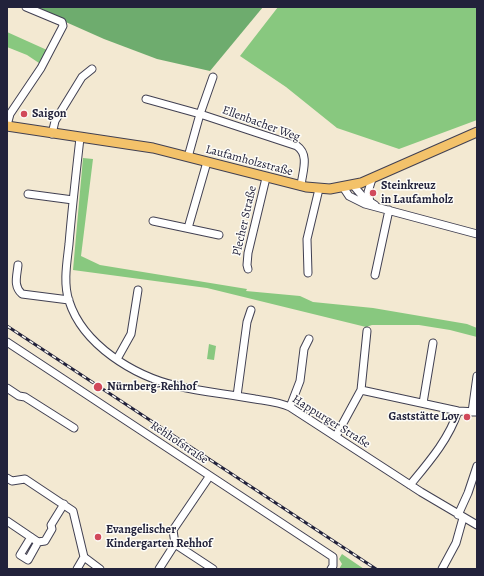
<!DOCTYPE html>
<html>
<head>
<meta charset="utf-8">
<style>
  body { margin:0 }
  #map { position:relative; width:484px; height:576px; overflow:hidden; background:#f3e9d2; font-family:Alegreya,serif }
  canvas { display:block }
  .frame { position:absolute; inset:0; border:8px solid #22223b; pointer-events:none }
</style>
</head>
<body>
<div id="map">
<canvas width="484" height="576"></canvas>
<div class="frame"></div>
</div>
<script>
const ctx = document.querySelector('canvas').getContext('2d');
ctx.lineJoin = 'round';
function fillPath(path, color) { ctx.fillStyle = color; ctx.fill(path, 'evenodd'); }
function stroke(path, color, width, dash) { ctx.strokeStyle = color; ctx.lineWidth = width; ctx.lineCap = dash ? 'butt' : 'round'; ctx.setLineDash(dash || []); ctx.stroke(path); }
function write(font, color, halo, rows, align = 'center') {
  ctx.font = font + ' Alegreya,serif'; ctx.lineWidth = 3; ctx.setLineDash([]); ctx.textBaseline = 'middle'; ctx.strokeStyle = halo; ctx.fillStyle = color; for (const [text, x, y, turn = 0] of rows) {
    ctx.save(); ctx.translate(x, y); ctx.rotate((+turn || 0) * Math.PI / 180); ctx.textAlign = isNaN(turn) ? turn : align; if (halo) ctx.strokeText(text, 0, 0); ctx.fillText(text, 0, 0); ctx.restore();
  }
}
fillPath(new Path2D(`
  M278,7H477V120L399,149L337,128L286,87L240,56Z
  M7,32L47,50L39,63L27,55L7,47Z
  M83,158L93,159L81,256L100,265L247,289L246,291L300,296L313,302L373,308L467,324L477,328V337L450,330L419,325H372L366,327L207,288L73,270Z
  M209,344L216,346L214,360L207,359Z
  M342,554L364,569H339L342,564L339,559Z`), '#88c87f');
fillPath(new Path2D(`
  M32,7H263L210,71L157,59L104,39Z`), '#6eac6e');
const minor = new Path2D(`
  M146,99L200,114L297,146C310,155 302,173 301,186
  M7,125L10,114L41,68L63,26L62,22L26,7
  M52,134L55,121L82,77L92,69
  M80,138C76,173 72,208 69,244C67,262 63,283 69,301C83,345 134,376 177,386C203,392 229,394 255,399C267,401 279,402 290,407L421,492L477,525
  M188,157L200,114L213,77
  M353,185L364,198L375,205
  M343,187L349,196L365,204L477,234
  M28,194L73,200
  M370,202L368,192L372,179
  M153,221L219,235
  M188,228L207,162
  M18,265C17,276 13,286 22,294L69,300
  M248,269L247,265L248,253L266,178
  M308,273L307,239L319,189
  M375,275L389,210
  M7,342L333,557V566L331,569
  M117,359L131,334L138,290
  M7,388L19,396L25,397L74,428
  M361,390L458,411L477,412
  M237,396L247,322L251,310
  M423,403L433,343
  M290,407L300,381L304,349L309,339
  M472,412L477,376
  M336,436L361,390L367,331
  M7,478L12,481L25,479L73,511L84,557L100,569
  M410,485C429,462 449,439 458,411
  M458,515L468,493L477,466
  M7,521L38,542L45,541L52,529L51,525L64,504
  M31,537L20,555L28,560L38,542
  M175,544L213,569
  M77,569L84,557
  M159,569L175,544L173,530L209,477
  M442,569L456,543L463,518`);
const major = new Path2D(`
  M7,126L153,148L306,187L330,189L361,183L477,132`);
stroke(minor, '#414052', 9);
stroke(major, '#414052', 11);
stroke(minor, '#fff', 7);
stroke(major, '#f3c26a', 9);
const rail = new Path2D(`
  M7,326L376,569`);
stroke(rail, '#22223b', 3);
stroke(rail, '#fdfcf7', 1.5, [4.5]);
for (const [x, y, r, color] of [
  [24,114,4,"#d1495b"],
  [373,193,4,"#d1495b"],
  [98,387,5,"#d1495b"],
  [467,417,4,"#d1495b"],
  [98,537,4,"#d1495b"]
]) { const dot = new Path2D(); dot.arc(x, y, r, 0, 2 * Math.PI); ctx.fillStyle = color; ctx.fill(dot); stroke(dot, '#fdfcf7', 1.5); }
write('bold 12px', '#22223b', '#fdfcf7', [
  ["Saigon",32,114],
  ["Steinkreuz",381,186],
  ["in Laufamholz",381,200],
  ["Nürnberg-Rehhof",107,387],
  ["Gaststätte Loy",459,417,"right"],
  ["Evangelischer",106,530],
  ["Kindergarten Rehhof",106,544]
], 'left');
write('12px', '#22223b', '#fdfcf7', [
  ["Ellenbacher Weg",261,124,20],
  ["Laufamholzstraße",249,161,15],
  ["Plecher Straße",245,221,-77],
  ["Happurger Straße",331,422,32],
  ["Rehhofstraße",179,443,34]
]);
</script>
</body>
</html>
